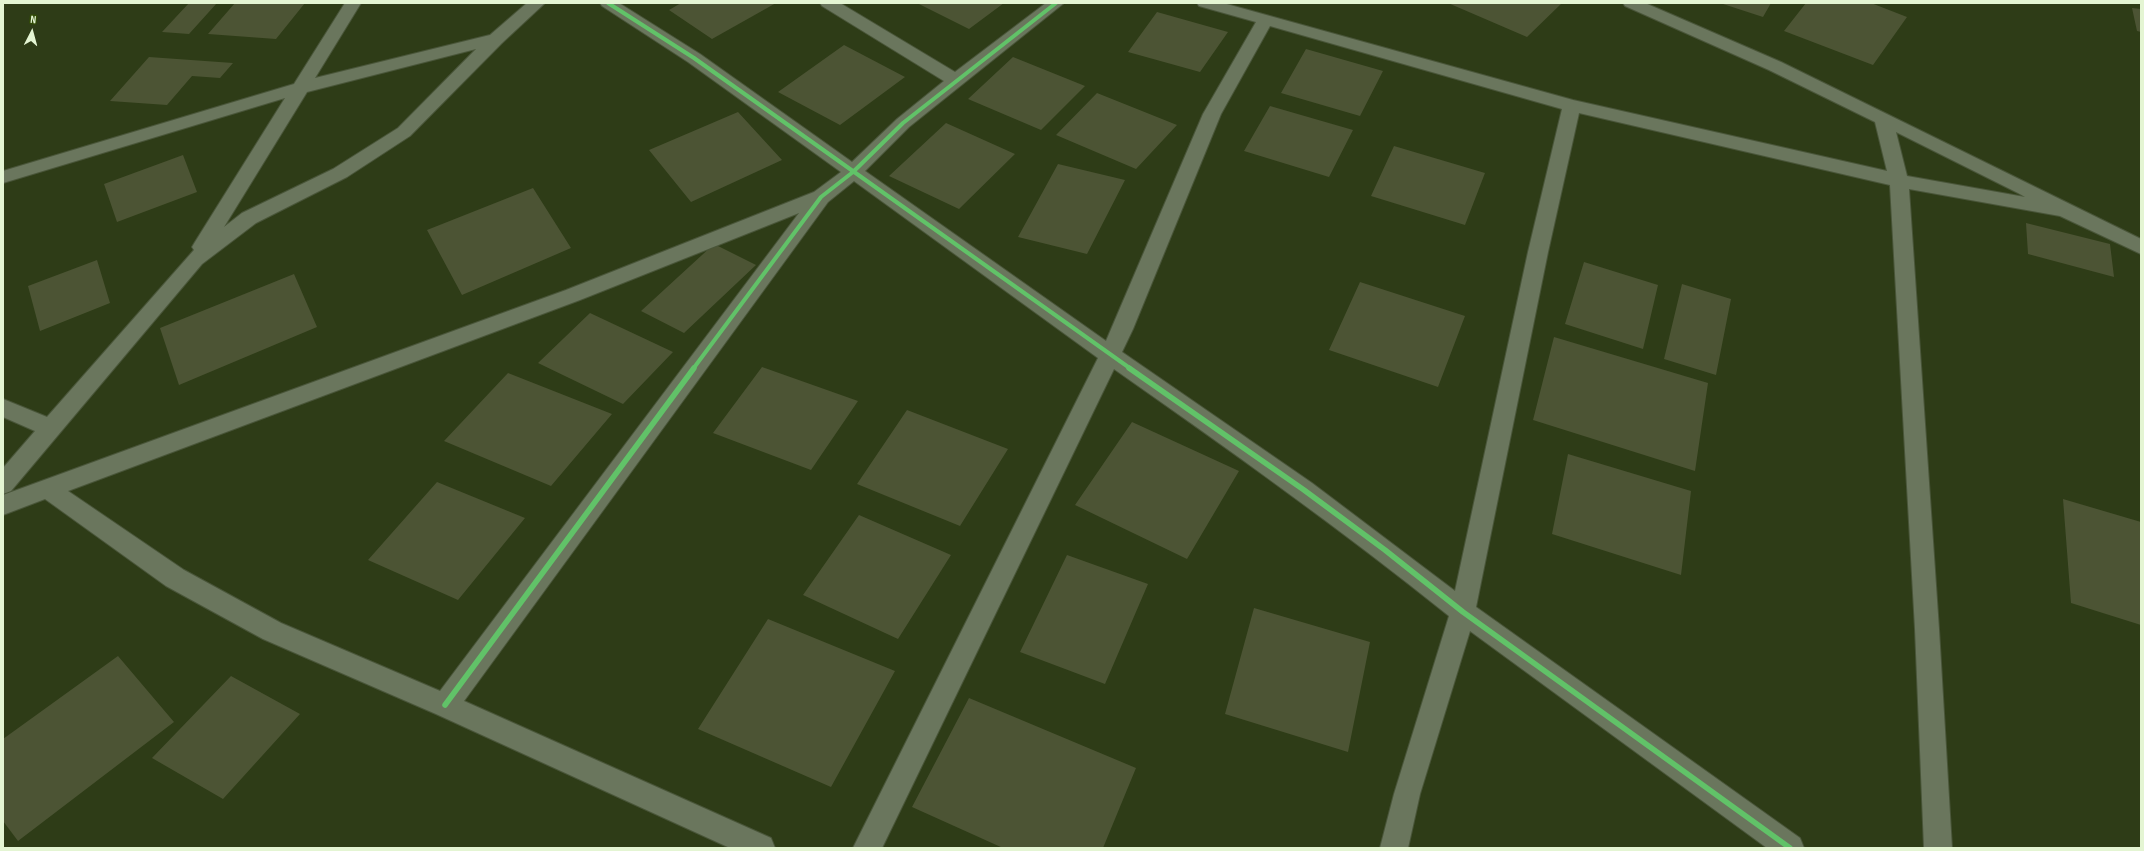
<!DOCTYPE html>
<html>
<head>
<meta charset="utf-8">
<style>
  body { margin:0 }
  #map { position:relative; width:2144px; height:851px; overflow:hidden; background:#2e3c17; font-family:"Sofia Sans Condensed",sans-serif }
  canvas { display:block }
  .frame { position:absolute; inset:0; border:4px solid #e4f5d3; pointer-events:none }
  .north { position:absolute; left:12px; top:12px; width:40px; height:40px; -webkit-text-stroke:3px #324b08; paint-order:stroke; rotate:6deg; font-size:11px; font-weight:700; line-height:16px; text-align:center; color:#e4f5d3 }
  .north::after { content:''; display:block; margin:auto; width:14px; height:18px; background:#e4f5d3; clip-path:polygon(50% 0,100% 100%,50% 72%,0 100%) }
</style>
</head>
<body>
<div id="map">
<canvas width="2144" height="851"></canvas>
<div class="frame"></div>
<div class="north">N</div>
</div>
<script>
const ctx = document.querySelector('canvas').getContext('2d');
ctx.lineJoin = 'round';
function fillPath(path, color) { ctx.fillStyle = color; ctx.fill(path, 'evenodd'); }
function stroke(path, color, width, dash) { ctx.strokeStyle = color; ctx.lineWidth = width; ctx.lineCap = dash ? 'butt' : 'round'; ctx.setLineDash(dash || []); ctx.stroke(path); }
fillPath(new Path2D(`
  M189,3H217L189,34L162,32Z
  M235,3H305L276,39L208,34Z
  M681,3H776L712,39L669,10Z
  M917,3H1004L969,29Z
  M1448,3H1562L1527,37Z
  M1720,3H1771L1763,17Z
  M1806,3H1871L1907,17L1873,65L1784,31Z
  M2132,8L2141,9V32L2137,31Z
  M1157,12L1228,32L1200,72L1128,52Z
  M844,45L905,77L840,125L778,92Z
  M1306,49L1383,71L1360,116L1281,93Z
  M149,57L233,63L220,78L192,76L167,105L110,101Z
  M1013,57L1085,86L1041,130L968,99Z
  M1097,93L1177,125L1136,169L1056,135Z
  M1270,106L1353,130L1329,177L1244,151Z
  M738,112L782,160L691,202L649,150Z
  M946,123L1015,154L959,209L889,176Z
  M1394,146L1485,173L1465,225L1371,196Z
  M183,155L197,192L117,222L104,184Z
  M1058,164L1125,180L1087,254L1018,237Z
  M533,188L571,248L462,295L427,230Z
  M2026,223L2110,244L2114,277L2028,254Z
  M714,244L756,265L684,333L641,311Z
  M97,260L110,303L40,331L28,286Z
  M1584,262L1658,285L1643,349L1565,324Z
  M294,274L317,327L179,385L160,328Z
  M1360,282L1465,316L1438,387L1329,350Z
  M1682,284L1731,299L1716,375L1664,359Z
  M590,313L673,352L623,404L538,363Z
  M1554,337L1708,383L1695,471L1533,420Z
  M762,367L858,401L811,470L713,433Z
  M508,373L612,414L551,486L444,441Z
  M907,410L1008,449L960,526L857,484Z
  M1132,422L1239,471L1187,559L1075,505Z
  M1568,454L1691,491L1681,575L1552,534Z
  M437,482L525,518L458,600L368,560Z
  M2063,499L2141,522V625L2071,603Z
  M859,515L951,555L898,639L803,595Z
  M1067,555L1148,584L1105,684L1020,652Z
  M1254,608L1370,642L1348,752L1225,714Z
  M768,619L895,671L831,787L698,729Z
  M118,656L174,722L18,841L3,821V739Z
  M231,676L300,714L223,799L152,758Z
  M969,698L1136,768L1103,848H1003L912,807Z`), '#4c5434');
const minor = new Path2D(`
  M345,3H361L315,78L490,35L527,3H545L502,43L410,136L347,177L256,223L202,264L11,491L3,494V468L35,431L3,417V399L47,417L194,250L192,247L195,242L285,98L3,183V171L294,84ZM476,49L398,128L333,169L242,213L224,227L307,92Z
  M600,3H619L700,54L852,162L897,119L944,81L822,6L820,3H840L955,72L1046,3H1064L909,127L865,171L1106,341L1203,114L1256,22L1199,6L1197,3H1223L1573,100L1887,171L1875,122L1769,70L1625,6L1623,3H1645L1781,62L2141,239V254L2060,216L1909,189L1939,629L1952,848H1924L1915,629L1890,185L1579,113L1548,252L1476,607L1800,838L1804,848H1767L1470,631L1420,794L1408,848H1380L1394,794L1449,616C1341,529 1228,449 1114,369L882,848H853L1098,358L854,181L828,202L464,701L771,838L775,848H730L436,714L263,639L166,586L45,499L3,515V495L566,290L814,192L841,172L688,62L602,6ZM1270,26L1562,109L1528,252L1455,591L1312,483L1122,352L1133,329L1221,114ZM1896,132L2018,193L2025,197L1907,176ZM799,213L440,691L281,623L184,570L68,491L580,300Z`);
stroke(minor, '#495539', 2);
fillPath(minor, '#6a765d');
stroke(new Path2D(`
  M608,3L694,58L1131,369
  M693,369L821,197L853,172L903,123L1056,3`), '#61c268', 4);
stroke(new Path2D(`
  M1129,368L1304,490L1385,550L1463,612L1790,848
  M445,705L694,368`), '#61c268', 5.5);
</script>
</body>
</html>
